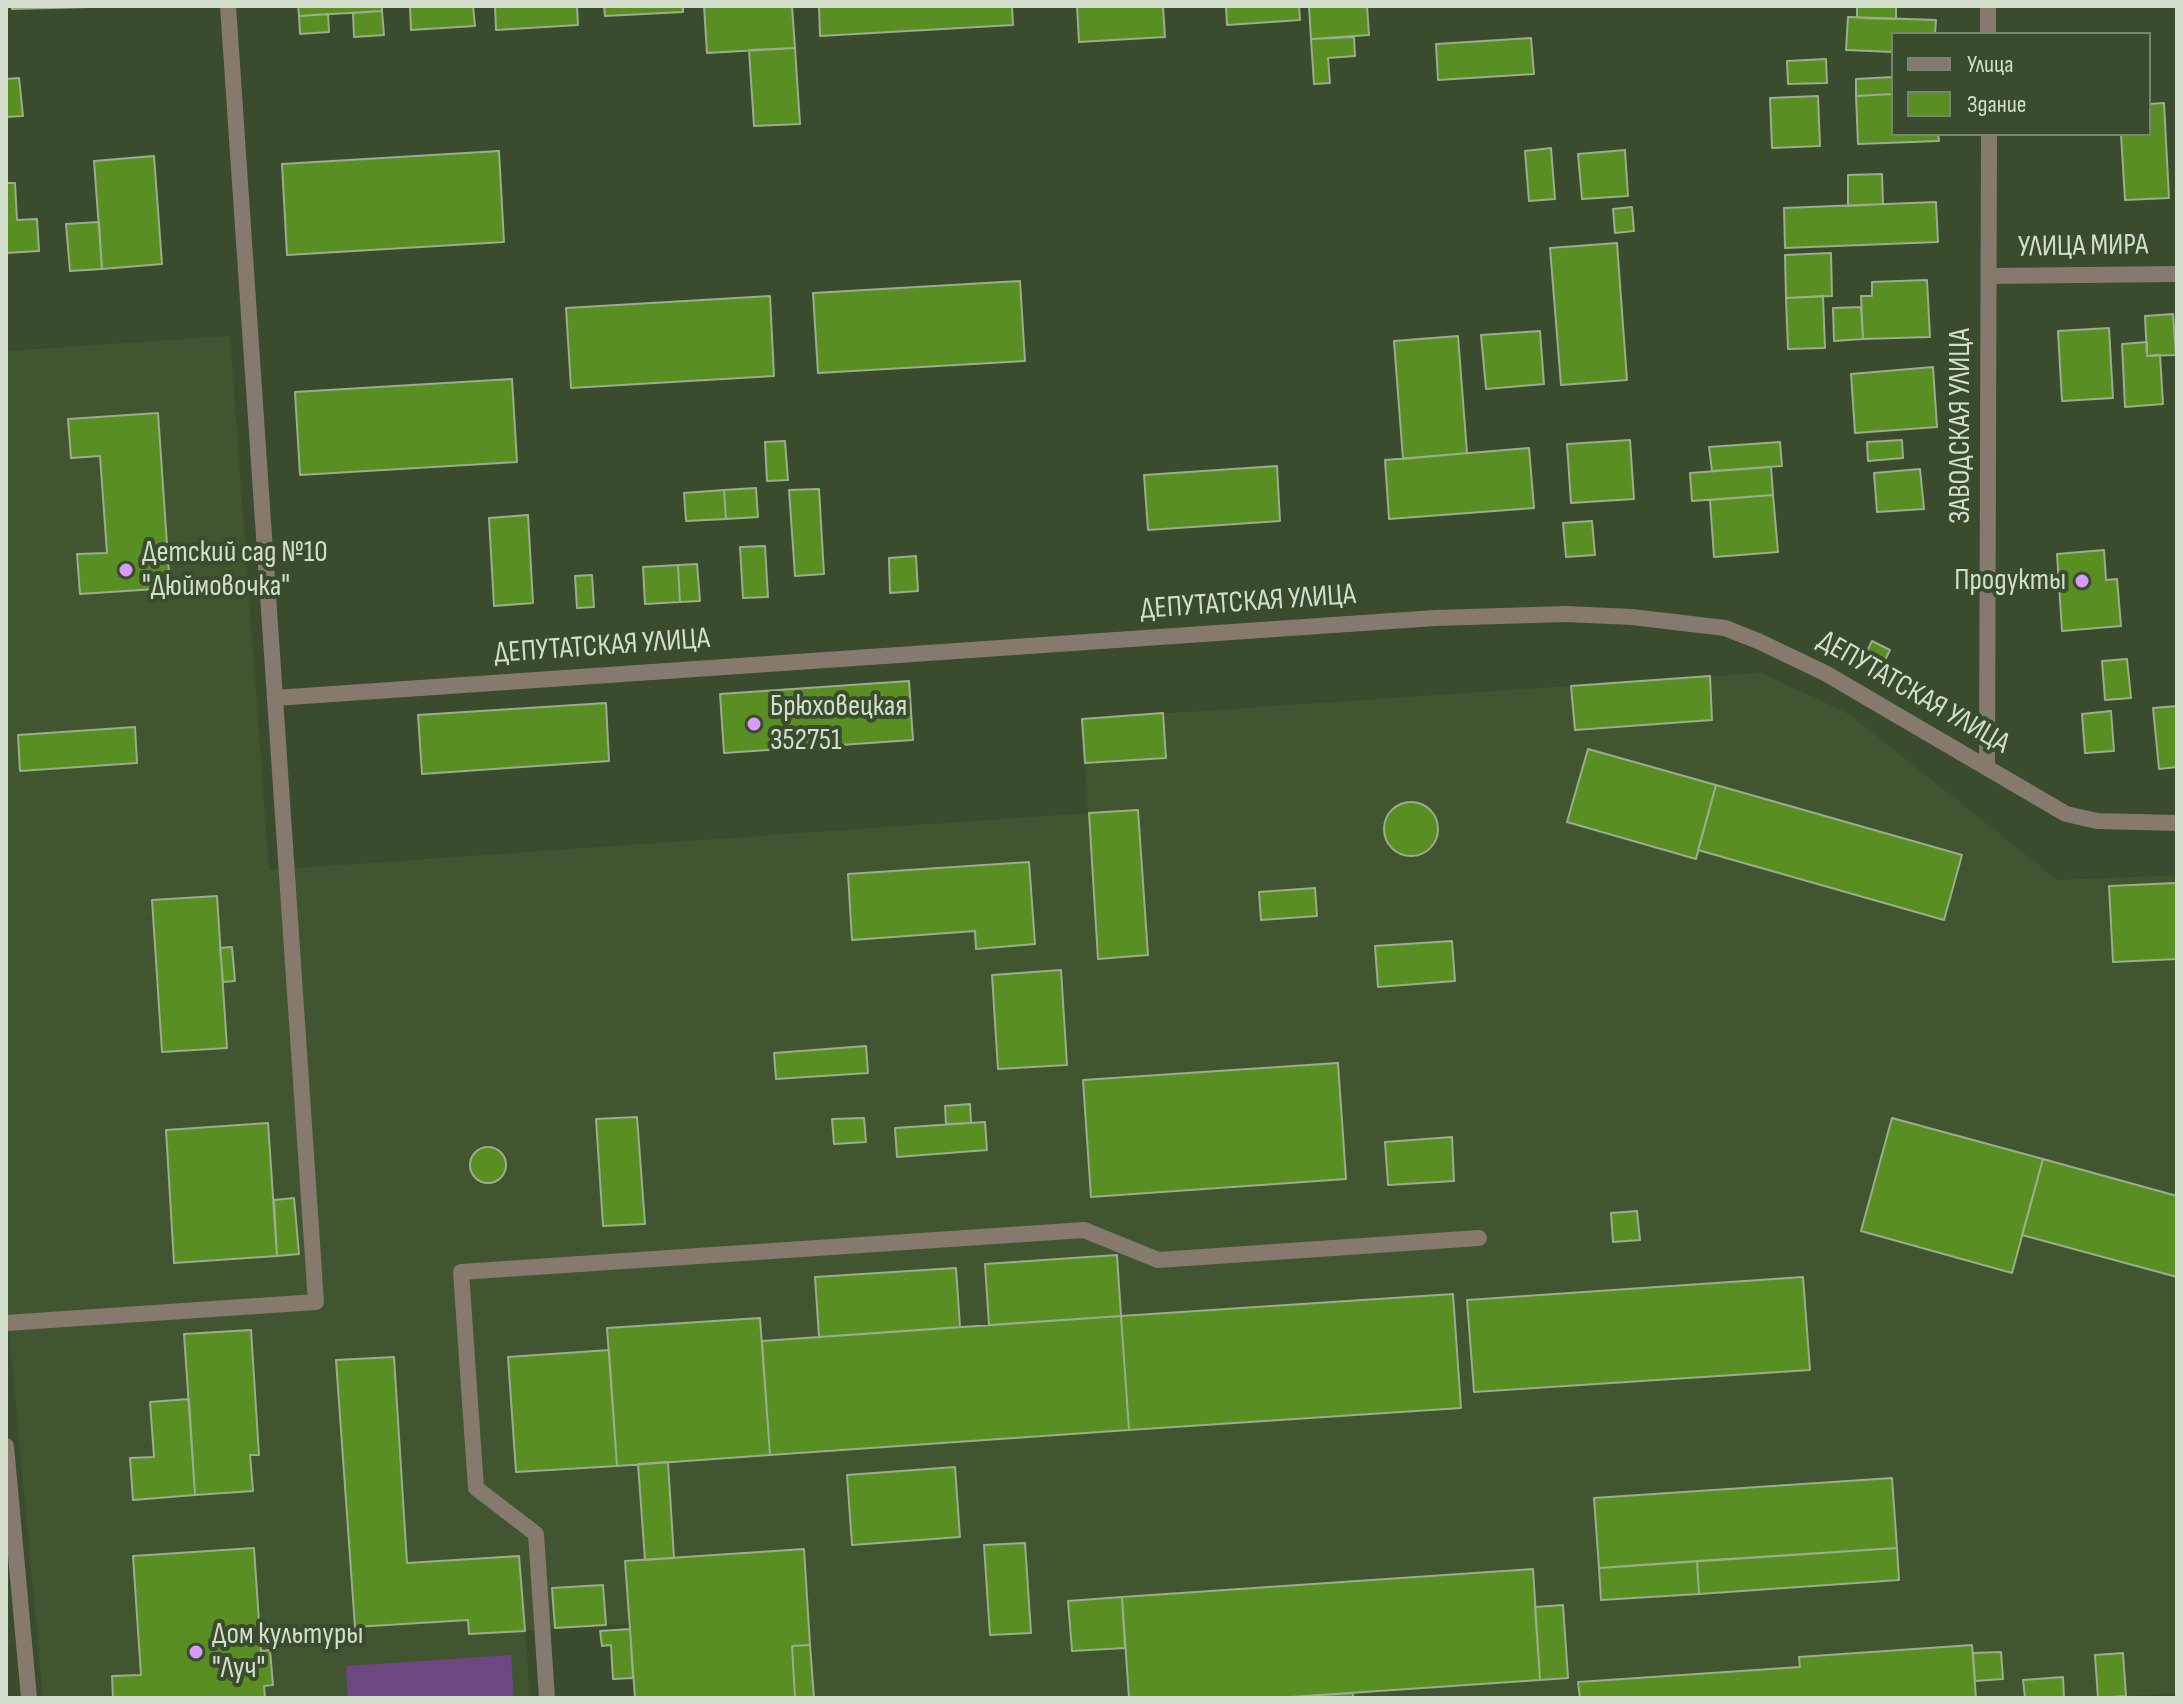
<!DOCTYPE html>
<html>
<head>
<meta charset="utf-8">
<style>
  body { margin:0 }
  #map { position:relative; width:2183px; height:1704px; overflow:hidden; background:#3a4b2e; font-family:"Sofia Sans Condensed",sans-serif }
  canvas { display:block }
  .frame { position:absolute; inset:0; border:8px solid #d3decd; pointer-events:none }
  .legend { position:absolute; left:1891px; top:32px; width:260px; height:104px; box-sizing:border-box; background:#3a4b2e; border:2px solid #77866e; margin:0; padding:10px 14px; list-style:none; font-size:24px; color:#d3decd }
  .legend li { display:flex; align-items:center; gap:16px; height:40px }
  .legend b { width:40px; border:2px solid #77866e }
</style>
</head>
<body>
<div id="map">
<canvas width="2183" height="1704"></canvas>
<div class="frame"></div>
<ul class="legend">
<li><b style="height:10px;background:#857a6d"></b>Улица</li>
<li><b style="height:22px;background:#588e22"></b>Здание</li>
</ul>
</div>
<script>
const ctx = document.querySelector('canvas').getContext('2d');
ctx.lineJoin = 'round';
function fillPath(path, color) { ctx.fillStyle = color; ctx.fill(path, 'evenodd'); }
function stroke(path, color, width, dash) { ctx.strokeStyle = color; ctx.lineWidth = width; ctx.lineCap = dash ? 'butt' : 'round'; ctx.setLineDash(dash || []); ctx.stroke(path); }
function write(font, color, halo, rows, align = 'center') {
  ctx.font = font + ' "Sofia Sans Condensed",sans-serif'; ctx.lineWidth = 8; ctx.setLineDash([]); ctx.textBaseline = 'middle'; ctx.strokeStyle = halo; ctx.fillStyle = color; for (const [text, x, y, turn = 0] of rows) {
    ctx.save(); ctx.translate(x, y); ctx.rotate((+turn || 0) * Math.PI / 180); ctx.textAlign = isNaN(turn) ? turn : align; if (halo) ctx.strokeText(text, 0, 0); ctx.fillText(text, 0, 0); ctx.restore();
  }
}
fillPath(new Path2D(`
  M230,336L269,870L1088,813L1082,719L1762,673L1849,714L2057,880L2177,875V1693L2095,1698H635L633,1678L613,1679L611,1645L602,1646L600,1631L629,1629V1624L525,1631L530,1698H43L6,1299V351Z`), '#415531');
fillPath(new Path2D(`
  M511,1655L514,1698H348L346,1666Z`), '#6c4780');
const building = new Path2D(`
  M12,6H128L12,9Z
  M298,6H382V11L299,16Z
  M410,6H473L475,26L411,30Z
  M495,6H577L578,25L496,30Z
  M604,6H683V12L605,16Z
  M704,6H792L795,48L707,53Z
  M819,6H1012L1013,25L820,36Z
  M1077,6H1163L1165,37L1079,42Z
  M1226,6H1299L1300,20L1227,25Z
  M1309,6H1367L1369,35L1311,39Z
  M1857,6H1896V19L1857,18Z
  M382,11L384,35L354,37L353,13Z
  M328,14L329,32L300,34L299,16Z
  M1848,17L1936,20L1935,34H1893V52L1846,50Z
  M1354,37L1355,56L1328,58L1330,83L1314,84L1311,39Z
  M1531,38L1534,74L1438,80L1436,44Z
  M795,48L800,124L754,126L749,50Z
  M1826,59L1827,83L1788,84L1787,61Z
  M1893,77V94L1856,96V79Z
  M19,78L23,116L6,117V79Z
  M1893,94V134H1938L1939,141L1858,144L1856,96Z
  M1818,96L1820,146L1772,148L1770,98Z
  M2164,103L2169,198L2125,200L2121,134H2149V104Z
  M1551,148L1555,199L1529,201L1525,151Z
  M1625,150L1628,196L1582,199L1578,154Z
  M499,151L504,242L287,255L282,164Z
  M154,156L162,264L102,269L94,161Z
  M1882,174L1883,204L1848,206V175Z
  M6,183H15L17,220L37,219L39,251L6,253Z
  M1936,202L1938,242L1785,248L1784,208Z
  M1632,207L1634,231L1615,233L1613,209Z
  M99,222L102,269L70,271L66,224Z
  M1617,243L1627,380L1561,385L1550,248Z
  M1831,253L1832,296L1786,298L1785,255Z
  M1927,280L1930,337L1863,339L1861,296H1872V282Z
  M1020,281L1025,361L818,373L813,293Z
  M770,296L774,376L571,388L566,308Z
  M1823,296L1825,348L1788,349L1786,298Z
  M1861,307L1863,339L1834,341L1833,308Z
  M2173,314L2176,355L2147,356L2145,316Z
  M2109,328L2113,398L2062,401L2058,331Z
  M1540,331L1544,384L1486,389L1481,335Z
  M1458,336L1467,453L1403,459L1394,341Z
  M2147,342V356L2160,355L2163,404L2125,407L2122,344Z
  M1933,367L1937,427L1855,433L1851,374Z
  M512,379L517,462L300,475L295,392Z
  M158,413L170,588L80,594L77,554L107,553L100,456L71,458L68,419Z
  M1630,440L1634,499L1571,503L1567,444Z
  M1902,440L1903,458L1868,461L1867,442Z
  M785,441L788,480L767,481L765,442Z
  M1780,442L1782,466L1712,471L1709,447Z
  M1529,448L1534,508L1389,519L1385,460Z
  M1277,466L1280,521L1148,530L1144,475Z
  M1771,467L1773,495L1692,501L1690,473Z
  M1920,469L1924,509L1877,512L1874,473Z
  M756,488L758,517L726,519L724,490Z
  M819,489L824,574L795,576L789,490Z
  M724,490L726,519L686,521L684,493Z
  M1773,495L1778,552L1714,557L1710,500Z
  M528,515L533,603L494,606L489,518Z
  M1592,521L1595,555L1566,557L1563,523Z
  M765,546L768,597L743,598L740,547Z
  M2104,550L2106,580L2117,579L2121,626L2062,631L2057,554Z
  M916,556L918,591L890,593L889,558Z
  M697,564L700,601L680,602L678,565Z
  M678,565L680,602L645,604L643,567Z
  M592,575L594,607L577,608L575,576Z
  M1872,641L1890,650L1881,668L1863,659Z
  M2127,659L2131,698L2105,700L2102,661Z
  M1710,676L1712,720L1575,730L1571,686Z
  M909,681L913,740L724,753L720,694Z
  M606,703L609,761L422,774L418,715Z
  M2177,706V767L2159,769L2153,708Z
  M2111,711L2114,751L2085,753L2082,714Z
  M1163,713L1166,758L1085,763L1082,719Z
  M135,727L137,763L20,771L18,735Z
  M1588,749L1716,785L1696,859L1567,822Z
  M1716,785L1962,855L1944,920L1698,850Z
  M1384 829a27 27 0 1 1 54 0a27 27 0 1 1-54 0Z
  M1138,810L1148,955L1098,959L1089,813Z
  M1029,862L1035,944L976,949L975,931L852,940L848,874Z
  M2176,883L2177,959L2113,962L2109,886Z
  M1315,888L1317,916L1261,920L1259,892Z
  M217,896L227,1048L162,1052L152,900Z
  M1452,941L1455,981L1378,987L1375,946Z
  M232,947L235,981L223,982L220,948Z
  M1061,970L1067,1065L998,1069L992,975Z
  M866,1046L868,1073L776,1079L774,1053Z
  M1338,1063L1346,1179L1091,1197L1083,1080Z
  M970,1104L971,1123L946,1124L945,1106Z
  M637,1117L645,1224L603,1226L596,1119Z
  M864,1118L866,1142L834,1144L832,1119Z
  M1892,1118L2043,1159L2012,1273L1861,1231Z
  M985,1122L987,1150L897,1157L895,1128Z
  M268,1123L277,1256L174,1263L166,1130Z
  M1452,1137L1454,1181L1388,1185L1385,1142Z
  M470 1165a18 18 0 1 1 36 0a18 18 0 1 1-36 0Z
  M2043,1159L2177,1196V1277L2022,1235Z
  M294,1198L299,1254L277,1256L274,1200Z
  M1637,1211L1640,1240L1613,1242L1611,1213Z
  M1117,1255L1121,1316L989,1325L985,1264Z
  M956,1268L960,1327L819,1337L815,1277Z
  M1803,1277L1810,1370L1474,1392L1467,1300Z
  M1453,1294L1461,1408L1129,1430L1121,1316Z
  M1121,1316L1129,1430L770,1455L762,1341Z
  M760,1318L770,1455L617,1466L607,1328Z
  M251,1330L259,1455H250L253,1491L195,1495L184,1334Z
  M609,1350L617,1466L516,1472L508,1357Z
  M394,1357L407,1563L519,1556L525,1631L469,1634L468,1620L355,1627L336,1360Z
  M189,1399L195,1495L133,1500L130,1458L154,1457L150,1402Z
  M668,1462L674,1558L645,1560L638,1464Z
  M955,1467L960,1537L852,1545L847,1475Z
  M1892,1478L1897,1548L1599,1568L1594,1498Z
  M1025,1543L1031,1633L990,1635L984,1545Z
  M254,1548L261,1651L270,1650L273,1685L264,1686L265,1698H113L112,1676L141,1675L133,1556Z
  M1897,1548L1899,1580L1699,1594L1697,1561Z
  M804,1549L810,1645L792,1646L795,1698H635L625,1561Z
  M1697,1561L1699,1594L1601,1600L1599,1568Z
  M1533,1569L1540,1680L1276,1698H1129L1122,1597Z
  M603,1585L606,1625L555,1628L552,1588Z
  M1122,1597L1125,1648L1072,1651L1068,1601Z
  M1563,1605L1568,1678L1540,1680L1535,1607Z
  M630,1629L633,1678L613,1679L611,1645L602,1646L600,1631Z
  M810,1645L814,1698H795L792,1646Z
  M1972,1645L1976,1698H1580L1578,1682L1800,1667L1799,1657Z
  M2001,1652L2003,1679L1975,1681L1973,1653Z
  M2123,1653L2126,1696L2098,1698L2095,1655Z
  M2063,1677L2064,1698H2025L2023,1680Z
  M1353,1693V1698H1276Z`);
fillPath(building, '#588e22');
stroke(building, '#9aae8d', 2);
stroke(new Path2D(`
  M547,1698L536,1534L476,1488L461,1272L1084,1230L1158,1260L1479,1238`), '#857a6d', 16);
stroke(new Path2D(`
  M1988,6V34
  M1990,276L2177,274
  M275,698L1435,618L1566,614L1632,617L1725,628L1758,641L1825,673L2066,814L2097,821L2177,823
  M1987,767L1989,134
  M6,1323L316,1302L228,6
  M6,1446L29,1698`), '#857a6d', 16);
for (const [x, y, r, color] of [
  [126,570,8,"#d79bf9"],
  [2082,581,8,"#d79bf9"],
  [754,724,8,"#d79bf9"],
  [196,1652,8,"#d79bf9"]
]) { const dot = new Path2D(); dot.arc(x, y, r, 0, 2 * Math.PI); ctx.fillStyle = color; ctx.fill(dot); stroke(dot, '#3a4b2e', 3); }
write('30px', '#d3decd', '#3a4b2e', [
  ["УЛИЦА МИРА",2083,247,-1],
  ["ЗАВОДСКАЯ УЛИЦА",1961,426,-90],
  ["ДЕПУТАТСКАЯ УЛИЦА",1248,603,-4],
  ["ДЕПУТАТСКАЯ УЛИЦА",602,647,-4],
  ["ДЕПУТАТСКАЯ УЛИЦА",1913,693,30]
]);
write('30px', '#d3decd', '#3a4b2e', [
  ["Детский сад №10",142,553],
  ["\"Дюймовочка\"",142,587],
  ["Продукты",2066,581,"right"],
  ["Брюховецкая",770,707],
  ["352751",770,741],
  ["Дом культуры",212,1635],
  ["\"Луч\"",212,1669]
], 'left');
</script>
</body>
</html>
